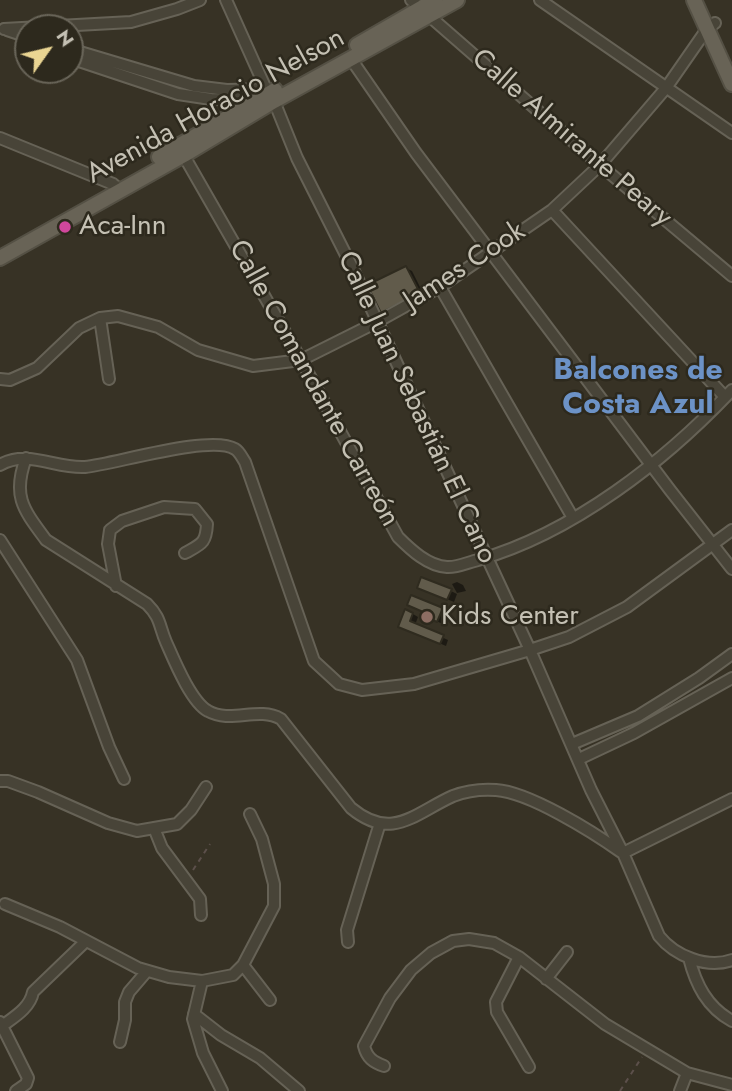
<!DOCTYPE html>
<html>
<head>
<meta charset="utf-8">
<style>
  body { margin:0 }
  #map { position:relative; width:732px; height:1091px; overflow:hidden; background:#373225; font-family:Jost,sans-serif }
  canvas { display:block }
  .north { position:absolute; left:14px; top:14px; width:70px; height:70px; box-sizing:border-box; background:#2d291d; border:2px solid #696559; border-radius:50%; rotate:56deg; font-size:19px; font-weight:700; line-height:28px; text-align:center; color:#c4c0b3 }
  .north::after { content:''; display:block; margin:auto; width:24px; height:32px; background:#ead592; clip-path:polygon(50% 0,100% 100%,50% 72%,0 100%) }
</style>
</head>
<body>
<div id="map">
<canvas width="732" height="1091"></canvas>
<div class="north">N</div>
</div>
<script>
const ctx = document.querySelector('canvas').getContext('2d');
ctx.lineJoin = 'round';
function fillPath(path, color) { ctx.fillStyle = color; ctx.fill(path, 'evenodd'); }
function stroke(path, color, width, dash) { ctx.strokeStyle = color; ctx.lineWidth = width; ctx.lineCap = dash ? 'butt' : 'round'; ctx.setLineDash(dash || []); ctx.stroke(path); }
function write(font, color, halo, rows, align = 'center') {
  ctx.font = font + ' Jost,sans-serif'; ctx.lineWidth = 5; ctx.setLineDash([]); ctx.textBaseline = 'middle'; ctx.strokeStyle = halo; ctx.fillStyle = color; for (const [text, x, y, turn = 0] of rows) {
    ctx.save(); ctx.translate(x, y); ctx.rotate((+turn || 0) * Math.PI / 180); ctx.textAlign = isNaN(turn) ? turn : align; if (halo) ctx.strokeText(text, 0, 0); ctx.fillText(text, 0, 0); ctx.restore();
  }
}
fillPath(new Path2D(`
  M406,268L412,271L425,297L388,315L383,311Z
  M457,582L463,585L466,591L457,593L452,584Z
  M425,590L451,591L457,594L454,602Z
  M442,610L447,613L443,624L436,621Z
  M413,614L418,617L415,625L448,640L446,646L406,629Z`), '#0007');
const building = new Path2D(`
  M406,266L420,293L381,313L367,285Z
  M421,577L452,589L447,600L417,588Z
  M411,595L443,608L437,622L428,618L430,615L407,605Z
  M405,609L413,613L410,621L444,635L440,644L398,627Z`);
fillPath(building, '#615b4b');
stroke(building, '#2f2b1f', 2);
const minor = new Path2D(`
  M226,0L266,89L274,101L297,158L353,269L530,650L591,790L623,853L659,936C675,956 707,969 732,960
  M411,0L600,165L732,276
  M540,0L732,133
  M4,29L131,22L177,9L200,0
  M7,30L28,37
  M70,49L194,86L227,90L266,89
  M70,58L178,94L211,99L256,100L259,103
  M351,59L416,153L670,490L732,569
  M0,138L113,184L120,190
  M180,149L301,360L398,537C411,550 428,566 447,567C456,568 469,562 478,560C573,533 665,461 732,390
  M552,210L725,397
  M440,287L573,518
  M100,318L109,379
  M0,379L10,380L37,368L79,328L100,318L118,316L158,327L198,350L253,366L301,360L377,322L440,287L552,210L600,165L666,88L707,29L715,23
  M26,458C12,496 23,509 46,540L147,604C161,618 159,626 166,642C174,660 191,702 208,711C231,724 258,706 281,719L351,808C392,842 415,813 453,796C466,791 482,789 496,790C529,792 593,832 621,852
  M0,465C27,449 56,469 85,467C115,464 211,434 235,449C240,452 242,458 245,462L314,661L339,684L362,690L414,684L530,650L569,637L627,607L732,530
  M0,540L77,660L109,747L124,779
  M116,586L108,544L110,530L122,521L164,507L195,509L207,524C206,544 201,544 185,553
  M572,744L638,716L699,678L732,654
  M579,759L634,733L732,678
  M0,781H8L38,792L108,823L137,831L177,824L191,810L206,787
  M154,828L162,848L200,899L201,915
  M623,853L732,799
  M5,904L60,927L138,968L169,977L202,981L233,975L243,965L274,906V884L262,839L250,814
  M348,942L347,930L380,823
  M519,957L496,1002L497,1012L529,1067
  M689,958C696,985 707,1007 732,1021
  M243,965L270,1000
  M546,979L567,952
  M202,981L193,1019L203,1053L222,1091
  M194,1014L221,1035L260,1058L299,1091
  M0,1022L28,1078L26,1084L16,1091
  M2,1026C14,1017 30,1008 33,992L86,941
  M120,1042L125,1020V1002L129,992L147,971
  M384,1066C373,1062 367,1058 364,1046L390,998L411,970L431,953L453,941L469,939L494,943L519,957L605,1024L687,1073L732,1085
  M680,1091L687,1073`);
const major = new Path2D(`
  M694,0L732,84
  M357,45L435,0
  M159,157L275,90
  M0,258L184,155L274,101L457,0`);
stroke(minor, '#666256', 14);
stroke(major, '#545044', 18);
stroke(new Path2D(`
  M193,870L210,844
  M620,1091L642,1057`), '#5c504b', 2, [5, 5]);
stroke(minor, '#484438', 10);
stroke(major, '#686356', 14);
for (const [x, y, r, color] of [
  [65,227,7,"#d1479c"],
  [427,617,7,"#8d6e63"]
]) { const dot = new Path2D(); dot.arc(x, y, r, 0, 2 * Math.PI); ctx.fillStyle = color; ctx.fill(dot); stroke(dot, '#2d291d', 2.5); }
write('28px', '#c4c0b3', '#2d291d', [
  ["Avenida Horacio Nelson",216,107,-29],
  ["Calle Almirante Peary",571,139,41],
  ["James Cook",465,267,-33],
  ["Calle Comandante Carreón",313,384,61],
  ["Calle Juan Sebastián El Cano",416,408,65]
]);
write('28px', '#c4c0b3', '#2d291d', [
  ["Aca-Inn",79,227],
  ["Kids Center",441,617]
], 'left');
write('bold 30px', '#6c92c6', '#2d291d', [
  ["Balcones de",638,372],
  ["Costa Azul",638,406]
]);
</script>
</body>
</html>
